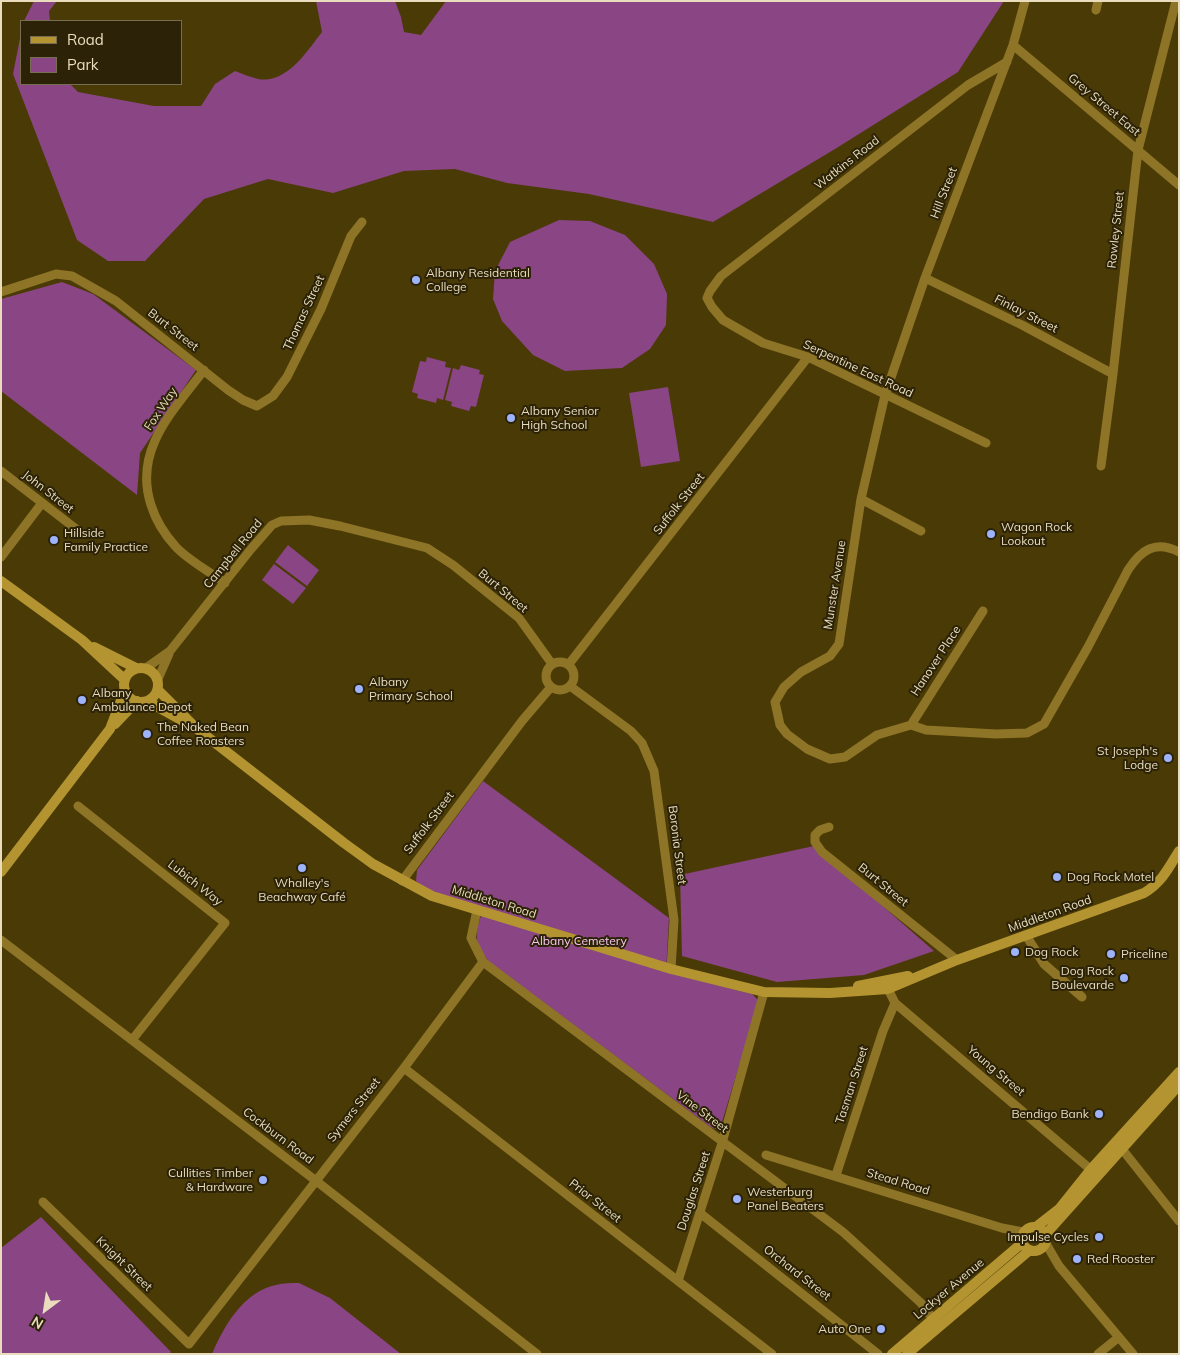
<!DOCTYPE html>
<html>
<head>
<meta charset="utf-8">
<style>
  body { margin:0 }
  #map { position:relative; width:1180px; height:1355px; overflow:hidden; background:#4a3a05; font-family:Mulish,sans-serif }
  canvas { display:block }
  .frame { position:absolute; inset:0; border:2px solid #e9ddbe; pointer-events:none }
  .legend { position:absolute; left:20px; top:20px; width:162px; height:65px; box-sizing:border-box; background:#2b2207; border:1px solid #776d50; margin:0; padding:6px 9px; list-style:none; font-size:15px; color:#e9ddbe }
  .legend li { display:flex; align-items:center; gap:10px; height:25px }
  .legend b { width:25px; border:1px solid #776d50 }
  .north { position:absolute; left:20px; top:1285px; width:50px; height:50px; -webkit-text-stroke:4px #2b2207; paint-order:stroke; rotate:211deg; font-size:14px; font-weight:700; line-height:20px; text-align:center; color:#e9ddbe }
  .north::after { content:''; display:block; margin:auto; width:18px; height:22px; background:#e9ddbe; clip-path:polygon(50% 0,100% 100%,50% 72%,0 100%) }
</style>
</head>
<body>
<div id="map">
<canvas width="1180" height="1355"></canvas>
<div class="frame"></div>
<ul class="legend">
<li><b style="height:6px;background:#b39431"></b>Road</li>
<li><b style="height:14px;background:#8a4584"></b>Park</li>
</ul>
<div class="north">N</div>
</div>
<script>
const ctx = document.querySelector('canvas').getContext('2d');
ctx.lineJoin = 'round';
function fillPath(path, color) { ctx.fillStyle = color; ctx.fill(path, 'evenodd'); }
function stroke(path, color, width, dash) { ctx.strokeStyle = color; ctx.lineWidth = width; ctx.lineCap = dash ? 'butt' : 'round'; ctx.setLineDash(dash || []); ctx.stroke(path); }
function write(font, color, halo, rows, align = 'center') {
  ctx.font = font + ' Mulish,sans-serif'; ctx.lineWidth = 4; ctx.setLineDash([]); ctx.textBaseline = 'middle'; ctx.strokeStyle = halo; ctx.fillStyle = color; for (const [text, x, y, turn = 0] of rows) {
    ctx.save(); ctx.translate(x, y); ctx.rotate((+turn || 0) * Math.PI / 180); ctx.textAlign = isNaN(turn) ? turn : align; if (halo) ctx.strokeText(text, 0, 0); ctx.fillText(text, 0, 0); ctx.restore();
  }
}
fillPath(new Path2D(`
  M34,1H57L49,11L50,21H24Z
  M316,1H395L401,17L404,32L421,35L446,1H1004L958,72L835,149L713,222L589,194L507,183L455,169L404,171L333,193L268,179L204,199L145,261H108L77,240L13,74L21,33V84H70L78,92L154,106H201L215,84L235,71C243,74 250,77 258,79C287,84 307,51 322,32Z
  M559,220L590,221L625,235L654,264L667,294L666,325L650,349L622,368L565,371L533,355L502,321L493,299L495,271L510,242Z
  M62,282L93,294L196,370L140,453L137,495L1,391V299Z
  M427,357L446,362L445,367L451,368L443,400L437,398L436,403L417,398L418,394L412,392L420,361L426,362Z
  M461,365L480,370L479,374L484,375L476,407L471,406L469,411L451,406L452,402L445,400L453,368L459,370Z
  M668,387L680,461L641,467L629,393Z
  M288,545L319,570L307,586L275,562Z
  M274,564L306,588L293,604L262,580Z
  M483,781L669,918L666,972L752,994L759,1001L721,1125L717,1129L712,1128L489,962C472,939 475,934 484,907C463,901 433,897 416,881L417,870Z
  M814,846L934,951L864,975L777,982L682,956L680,875Z
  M41,1217L171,1352L169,1354H1V1248Z
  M299,1283L330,1298L401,1354H212C224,1326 243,1292 276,1285C283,1283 292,1283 299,1283Z`), '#8a4584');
stroke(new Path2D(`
  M1025,1L1013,45L925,278L885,395L861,499L839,644L830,656L801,672L784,687L775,702L780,725L787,734L807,749L830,759L845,757L877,735L911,725L926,730L996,734L1027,733L1044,724L1088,647L1128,570C1141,550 1155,540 1179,552
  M1096,10L1098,1
  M1013,45L1179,185
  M925,278L1022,325L1113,374
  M1,292L56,274L72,276L116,301L228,390L243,400L257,406L273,396L287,377L321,309L351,236L362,222
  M204,370C173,411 133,450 151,505C156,521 164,534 176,547C188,560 210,572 225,583
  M986,443L808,357L763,343L723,320L712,307L707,298L710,291L721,276L968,85L1007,62
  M1101,466L1113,374L1138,150L1176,1
  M1,471L80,532
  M861,499L921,531
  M1,557L42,503
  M546 676a14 14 0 1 1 28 0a14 14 0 1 1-28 0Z
  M569,664L808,357
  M146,668L170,651L251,549L272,525L281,521L309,520L340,526L427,548L453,565L519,618L552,664
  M158,679L169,654
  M570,686L631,731L642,743L654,771L674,920L671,969
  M911,725L983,611
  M78,806L225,923L132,1040
  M829,827L820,830L815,835V842L822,852L957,960
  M402,881L522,721L551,687
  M477,910L471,938L483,962L843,1232L921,1303L936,1323
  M1027,937L1044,964L1082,997
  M1,940L315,1180L537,1354
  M888,989L895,1003L1096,1174
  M404,1068L772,1354
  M1122,1149L1179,1221
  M766,1155L1002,1228L1023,1232
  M836,1175L883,1031L895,1003
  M43,1202L189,1344L404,1068L483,962
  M700,1213L878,1354
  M1045,1242L1059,1266L1133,1354
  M678,1281L722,1143L764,992
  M1098,1354L1119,1337`), '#8d7427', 9);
stroke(new Path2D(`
  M1,581L82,640L125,680
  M94,647L136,668
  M124 685a17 17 0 1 1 34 0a17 17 0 1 1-34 0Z
  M158,690L196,728L344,843L373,864L432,896L671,969L764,992L830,993L888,989L957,960L1144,893C1162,882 1168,869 1179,851
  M147,701L185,722
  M115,724L137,701
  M1,872L110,729L125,690
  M858,986L908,976
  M1022 1239a12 12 0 1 1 24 0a12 12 0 1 1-24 0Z
  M1036,1227L1059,1209L1091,1169L1179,1072
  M1045,1235L1179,1085
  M892,1354L1022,1243
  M907,1354L1030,1250`), '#b39431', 10);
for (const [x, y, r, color] of [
  [416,280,5,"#9db4fd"],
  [511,418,5,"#9db4fd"],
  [991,534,5,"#9db4fd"],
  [54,540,5,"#9db4fd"],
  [359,689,5,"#9db4fd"],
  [82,700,5,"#9db4fd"],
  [147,734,5,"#9db4fd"],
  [1168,758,5,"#9db4fd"],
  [302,868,5,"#9db4fd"],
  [1057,877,5,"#9db4fd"],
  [1015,952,5,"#9db4fd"],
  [1111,954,5,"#9db4fd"],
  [1124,978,5,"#9db4fd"],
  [1099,1114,5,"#9db4fd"],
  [263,1180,5,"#9db4fd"],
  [737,1199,5,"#9db4fd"],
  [1099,1237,5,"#9db4fd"],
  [1077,1259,5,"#9db4fd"],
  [881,1329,5,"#9db4fd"]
]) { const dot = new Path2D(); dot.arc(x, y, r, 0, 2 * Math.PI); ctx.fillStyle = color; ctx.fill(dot); stroke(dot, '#2b2207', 2); }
write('12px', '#e9ddbe', '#2b2207', [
  ["Grey Street East",1104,105,40],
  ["Watkins Road",847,163,-38],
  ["Hill Street",944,193,-69],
  ["Rowley Street",1116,230,-84],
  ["Thomas Street",304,313,-65],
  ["Finlay Street",1026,314,27],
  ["Burt Street",173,330,38],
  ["Serpentine East Road",858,369,25],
  ["Fox Way",161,409,-56],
  ["John Street",48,492,38],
  ["Suffolk Street",679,504,-52],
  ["Campbell Road",233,554,-51],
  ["Munster Avenue",835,585,-81],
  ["Burt Street",503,591,40],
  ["Hanover Place",936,661,-57],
  ["Suffolk Street",429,823,-53],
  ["Boronia Street",677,845,83],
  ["Lubich Way",195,883,38],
  ["Burt Street",883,885,39],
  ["Middleton Road",494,902,17],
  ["Middleton Road",1050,914,-20],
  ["Young Street",996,1071,40],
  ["Tasman Street",852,1085,-72],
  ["Symers Street",354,1110,-52],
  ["Vine Street",702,1112,37],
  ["Cockburn Road",278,1136,37],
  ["Stead Road",898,1182,17],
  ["Douglas Street",694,1191,-72],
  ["Prior Street",595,1201,38],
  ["Knight Street",124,1264,44],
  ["Orchard Street",797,1273,38],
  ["Lockyer Avenue",949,1289,-40]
]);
write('12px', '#e9ddbe', '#2b2207', [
  ["Albany Residential",426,273],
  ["College",426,287],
  ["Albany Senior",521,411],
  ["High School",521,425],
  ["Wagon Rock",1001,527],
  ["Lookout",1001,541],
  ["Hillside",64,533],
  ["Family Practice",64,547],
  ["Albany",369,682],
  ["Primary School",369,696],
  ["Albany",92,693],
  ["Ambulance Depot",92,707],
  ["The Naked Bean",157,727],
  ["Coffee Roasters",157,741],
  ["St Joseph's",1158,751,"right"],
  ["Lodge",1158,765,"right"],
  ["Dog Rock Motel",1067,877],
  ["Whalley's",302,883,"center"],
  ["Beachway Café",302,897,"center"],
  ["Dog Rock",1025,952],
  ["Priceline",1121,954],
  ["Dog Rock",1114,971,"right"],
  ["Boulevarde",1114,985,"right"],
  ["Bendigo Bank",1089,1114,"right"],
  ["Cullities Timber",253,1173,"right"],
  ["& Hardware",253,1187,"right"],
  ["Westerburg",747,1192],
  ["Panel Beaters",747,1206],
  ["Impulse Cycles",1089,1237,"right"],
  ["Red Rooster",1087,1259],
  ["Auto One",871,1329,"right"]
], 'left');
write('12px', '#f6c7f0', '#2b2207', [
  ["Albany Cemetery",579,941]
]);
</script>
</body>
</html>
